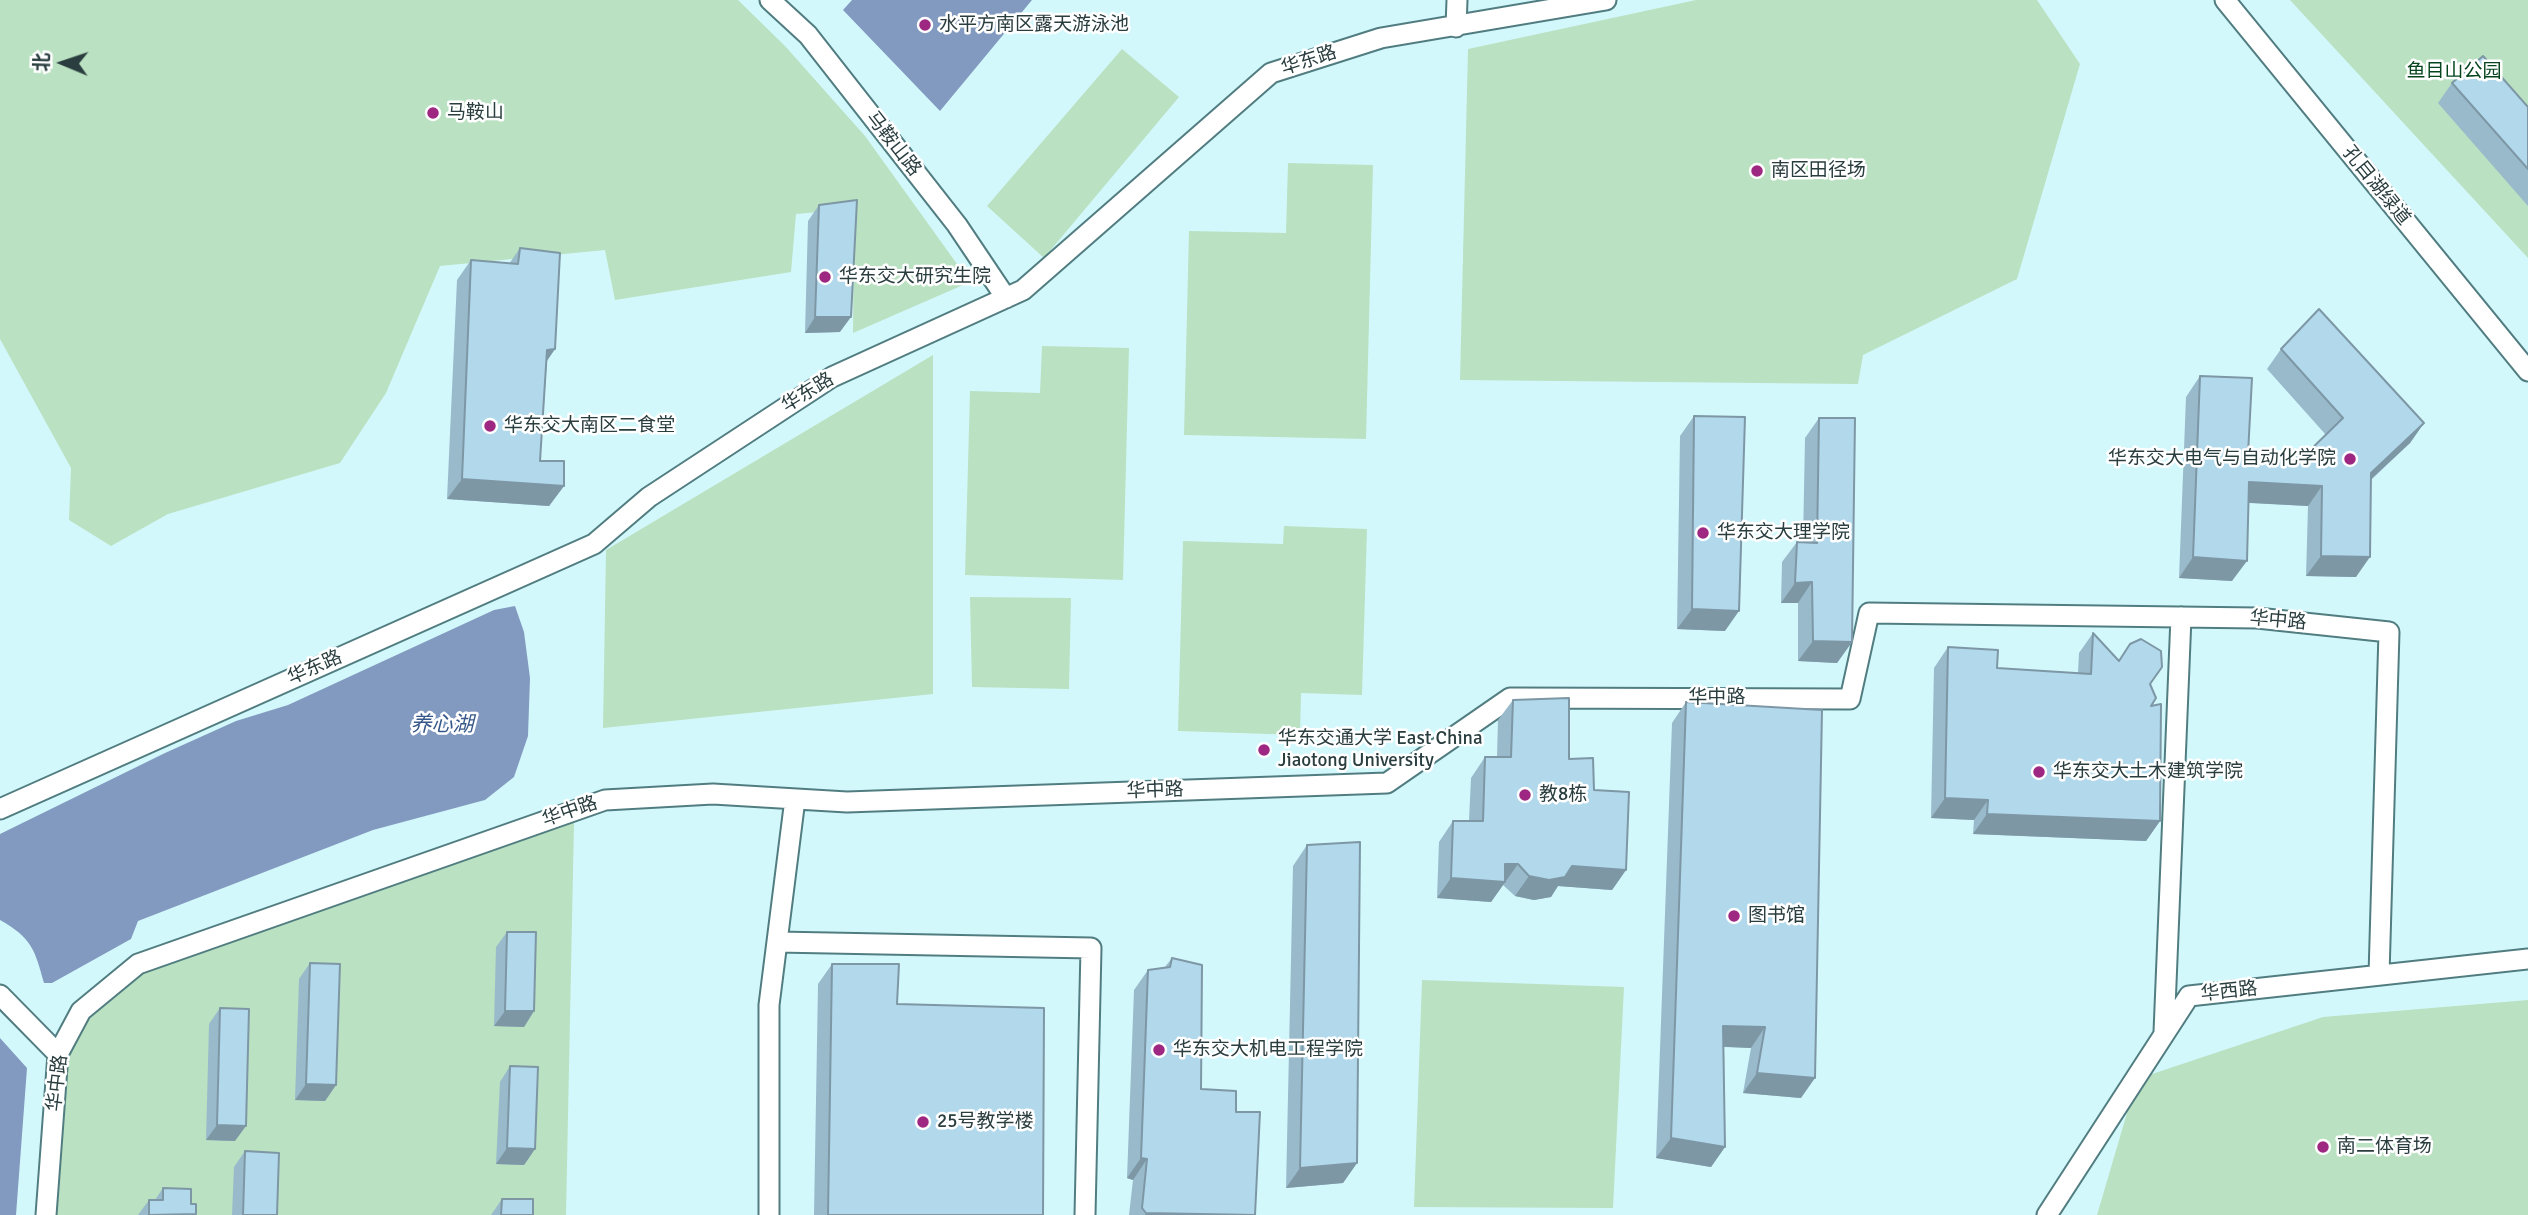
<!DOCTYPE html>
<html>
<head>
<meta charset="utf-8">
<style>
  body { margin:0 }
  #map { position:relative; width:2528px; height:1215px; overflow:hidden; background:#d3f8fc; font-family:Signika,"Noto Sans SC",sans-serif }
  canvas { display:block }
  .north { position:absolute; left:28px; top:28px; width:70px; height:70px; -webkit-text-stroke:5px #fff; paint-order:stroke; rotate:272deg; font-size:19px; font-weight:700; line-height:28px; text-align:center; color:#2a3d3f }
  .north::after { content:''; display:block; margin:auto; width:24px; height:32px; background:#2a3d3f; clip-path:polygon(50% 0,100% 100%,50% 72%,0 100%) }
</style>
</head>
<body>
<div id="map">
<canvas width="2528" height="1215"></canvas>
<div class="north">北</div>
</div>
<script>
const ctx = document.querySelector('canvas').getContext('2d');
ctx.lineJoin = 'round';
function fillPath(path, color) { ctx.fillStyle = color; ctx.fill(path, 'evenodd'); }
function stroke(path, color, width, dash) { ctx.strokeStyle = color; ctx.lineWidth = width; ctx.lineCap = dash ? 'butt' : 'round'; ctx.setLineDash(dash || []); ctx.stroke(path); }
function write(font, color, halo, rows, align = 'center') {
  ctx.font = font + ' Signika,"Noto Sans SC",sans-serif'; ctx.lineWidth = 5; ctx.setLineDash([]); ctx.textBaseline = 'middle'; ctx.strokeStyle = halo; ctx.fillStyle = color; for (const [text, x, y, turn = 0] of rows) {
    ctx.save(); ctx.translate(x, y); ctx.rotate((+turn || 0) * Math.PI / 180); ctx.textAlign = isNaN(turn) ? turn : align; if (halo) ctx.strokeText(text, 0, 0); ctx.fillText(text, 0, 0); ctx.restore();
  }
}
fillPath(new Path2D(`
  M0,0H738L785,46L865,136L970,282L853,333L854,209L796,214L791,272L615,300L605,250L440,266L386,393L340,463L168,514L111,546L69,520L71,468L0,339Z
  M1696,0H2037L2080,64L2017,279L1863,355L1858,384L1460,380L1468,49Z
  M2290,0H2528V258Z
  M1122,49L1179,97L1044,258L987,206Z
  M1288,163L1373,165L1366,439L1184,435L1189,231L1286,233Z
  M1042,346L1129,348L1123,580L965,575L970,391L1040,393Z
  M933,355V694L603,728L606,550Z
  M1284,526L1367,529L1362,695L1301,693L1300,735L1178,731L1183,541L1283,544Z
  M970,597L1071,598L1069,689L972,687Z
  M574,822L566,1215H51L63,1056L86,1013L140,969Z
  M1422,980L1624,987L1613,1208L1414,1207Z
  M2528,1000V1215H2097L2137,1079L2323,1017Z`), '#bae1c1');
fillPath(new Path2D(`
  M852,0H1032L940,111L843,10Z
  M515,606L524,632L530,678L528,736L514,777L485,800L373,830L138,921L131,939L52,983H44C35,950 32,938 0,920V834L165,753L236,721L288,705L494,610Z
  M0,1038L27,1068L16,1215H0Z`), '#829abf');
const minor = new Path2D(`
  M770,0L808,35L957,225L1006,298
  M2225,0L2528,371
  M1456,27L1457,0
  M0,809L594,544L649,497L832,377L1023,290L1271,73L1381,38L1606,0
  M777,942L1091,948L1085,1215
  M0,995L58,1054
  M2164,1032L2181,617
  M46,1215L58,1054L81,1011L138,964L605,800L713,794L847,802L1387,783L1510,698L1850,699L1869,613L2257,618L2389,632L2379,975
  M769,1215V1005L795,799
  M2047,1215L2189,996L2528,959`);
stroke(minor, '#517d81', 23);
stroke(minor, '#fff', 19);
fillPath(new Path2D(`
  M2452,83L2528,107V206L2438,103Z
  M819,205L840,332L805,333L808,221Z
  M520,248L555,349L547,361L540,461L564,486L549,506L447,499L457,280L471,260L509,264Z
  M2281,349L2424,423L2410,443L2371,480L2356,577L2306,576L2308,506L2249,503L2232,581L2179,578L2186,397L2200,376L2248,454L2302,458L2326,435L2267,369Z
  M1694,416L1725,631L1677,629L1680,436Z
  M1819,418L1852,642L1837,663L1798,661V603H1781L1782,562L1797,542H1803L1805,438Z
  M2093,633L2118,660L2150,684L2160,821L2146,841L1973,834L1974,820L1931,818L1934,668L1948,647L1997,668L2078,673L2079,653Z
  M1513,700L1569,759L1594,790L1626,870L1612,890L1558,886L1551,897L1534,900L1515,896L1503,885L1491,902L1437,898L1439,842L1453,821H1469L1471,778L1485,757H1497L1498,720Z
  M1686,702L1801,1098L1743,1093L1751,1048L1724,1047L1725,1147L1711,1167L1656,1158L1672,723Z
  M1307,845L1357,1163L1343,1183L1286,1188L1293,866Z
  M507,932L534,1011L524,1027L494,1026L496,947Z
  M1172,958L1201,1089L1236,1112L1255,1215H1129L1133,1180L1127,1178L1134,990L1148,970L1165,967Z
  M310,963L336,1085L325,1101L295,1100L299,979Z
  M832,964L897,1004L1043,1215H814L818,984Z
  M220,1008L235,1141L206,1140L209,1024Z
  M510,1066L535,1149L524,1165L496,1164L500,1082Z
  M245,1151L277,1215H232L234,1167Z
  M163,1188L191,1204L195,1215H138L149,1200H155Z
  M502,1199L533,1215H491Z`), '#99bacb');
fillPath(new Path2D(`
  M815,317H851L840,332L805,333Z
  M555,349L541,369L547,350Z
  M2424,423L2410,443L2356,493L2371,473Z
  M462,479L564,486L549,506L447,499Z
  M2249,482L2322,486L2308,506L2235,502Z
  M2321,556L2370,557L2356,577L2306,576Z
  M2193,557L2247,561L2232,581L2179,578Z
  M1812,582L1798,603H1781L1795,583Z
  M1692,609L1739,611L1725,631L1677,629Z
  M1813,641L1852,642L1837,663L1798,661Z
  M1945,798L1988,800L1974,820L1931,818Z
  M1987,814L2160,821L2146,841L1973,834Z
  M1505,864H1518L1491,902L1437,898L1451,878Z
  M1572,866L1626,870L1612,890L1558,886L1551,897L1534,900L1515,896L1529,876Z
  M505,1011H534L524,1027L494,1026Z
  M1723,1026L1765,1027L1751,1048L1709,1046Z
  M1757,1073L1815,1078L1801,1098L1743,1093Z
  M306,1084L336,1085L325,1101L295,1100Z
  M217,1125L246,1126L235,1141L206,1140Z
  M1671,1138L1725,1147L1711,1167L1656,1158Z
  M507,1148L535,1149L524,1165L496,1164Z
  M1141,1158L1147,1159L1133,1180L1127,1178Z
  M1357,1163L1343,1183L1286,1188L1300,1168Z
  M1146,1213L1211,1214V1215H1145Z`), '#7d97a5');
const building = new Path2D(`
  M2483,56L2528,107V169L2452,83Z
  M857,200L851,317H815L819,205Z
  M520,248L560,253L555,349L547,350L540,461H564V486L462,479L471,260L518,264Z
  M2319,309L2424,423L2371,473L2370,557L2321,556L2322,486L2249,482L2247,561L2193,557L2200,376L2252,378L2248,454L2302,458L2343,418L2281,349Z
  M1694,416L1745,417L1739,611L1692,609Z
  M1819,418H1855L1852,642L1813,641L1812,582L1795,583L1797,542L1817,543Z
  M2093,633L2119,661L2130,644L2141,639L2161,651L2162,667L2150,684L2156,698L2151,706L2161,704L2160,821L1987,814L1988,800L1945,798L1948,647L1998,650L1997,668L2091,674Z
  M1569,698V759L1593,758L1594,790L1629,792L1626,870L1572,866L1565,877L1549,880L1529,876L1518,864H1505V882L1451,878L1453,821H1483L1485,757H1511L1513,700Z
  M1686,702L1822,710L1815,1078L1757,1073L1765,1027L1723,1026L1725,1147L1671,1138Z
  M1360,842L1357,1163L1300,1168L1307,845Z
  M507,932H536L534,1011H505Z
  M1172,958L1202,965L1201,1089L1236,1091V1112H1260L1255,1215L1146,1213L1142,1208L1147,1159L1141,1158L1148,970L1170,967Z
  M310,963L340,964L336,1085L306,1084Z
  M832,964H899L897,1004L1044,1008L1043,1215H828Z
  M220,1008L249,1009L246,1126L217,1125Z
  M510,1066L538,1067L535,1149L507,1148Z
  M245,1151L279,1153L277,1215H243Z
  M163,1188L191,1189V1204H196V1214L149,1215V1200H163Z
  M502,1199H533V1215H501Z`);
fillPath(building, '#b2d8ec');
stroke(building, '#7d97a5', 2);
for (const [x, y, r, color] of [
  [925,25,7,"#9d2781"],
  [433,113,7,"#9d2781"],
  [1757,171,7,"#9d2781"],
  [825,277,7,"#9d2781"],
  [490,426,7,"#9d2781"],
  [2350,459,7,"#9d2781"],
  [1703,533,7,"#9d2781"],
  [1264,750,7,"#9d2781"],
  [2039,772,7,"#9d2781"],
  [1525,795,7,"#9d2781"],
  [1734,916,7,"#9d2781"],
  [1159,1050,7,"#9d2781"],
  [923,1122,7,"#9d2781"],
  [2323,1147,7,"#9d2781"]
]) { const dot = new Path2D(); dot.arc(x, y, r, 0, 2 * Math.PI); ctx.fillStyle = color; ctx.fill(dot); stroke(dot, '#fff', 2.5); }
write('19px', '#2a3d3f', '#fff', [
  ["水平方南区露天游泳池",939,25],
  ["马鞍山",447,113],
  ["南区田径场",1771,171],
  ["华东交大研究生院",839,277],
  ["华东交大南区二食堂",504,426],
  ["华东交大电气与自动化学院",2336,459,"right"],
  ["华东交大理学院",1717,533],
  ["华东交通大学 East China",1278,739],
  ["Jiaotong University",1278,761],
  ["华东交大土木建筑学院",2053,772],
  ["教8栋",1539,795],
  ["图书馆",1748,916],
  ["华东交大机电工程学院",1173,1050],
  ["25号教学楼",937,1122],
  ["南二体育场",2337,1147]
], 'left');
write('19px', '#2a3d3f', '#fff', [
  ["华东路",1309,61,-18],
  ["马鞍山路",893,144,52],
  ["孔目湖绿道",2376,186,51],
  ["华东路",808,393,-32],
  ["华中路",2278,621,5],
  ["华东路",315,668,-24],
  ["华中路",1717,698],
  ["华中路",1155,791,-2],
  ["华中路",570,812,-19],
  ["华西路",2229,992,-6],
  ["华中路",58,1083,-83]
]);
write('19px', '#04451d', '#fff', [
  ["鱼目山公园",2454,72]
]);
write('italic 21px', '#37588a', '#fff', [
  ["养心湖",442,725]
]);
</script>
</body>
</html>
